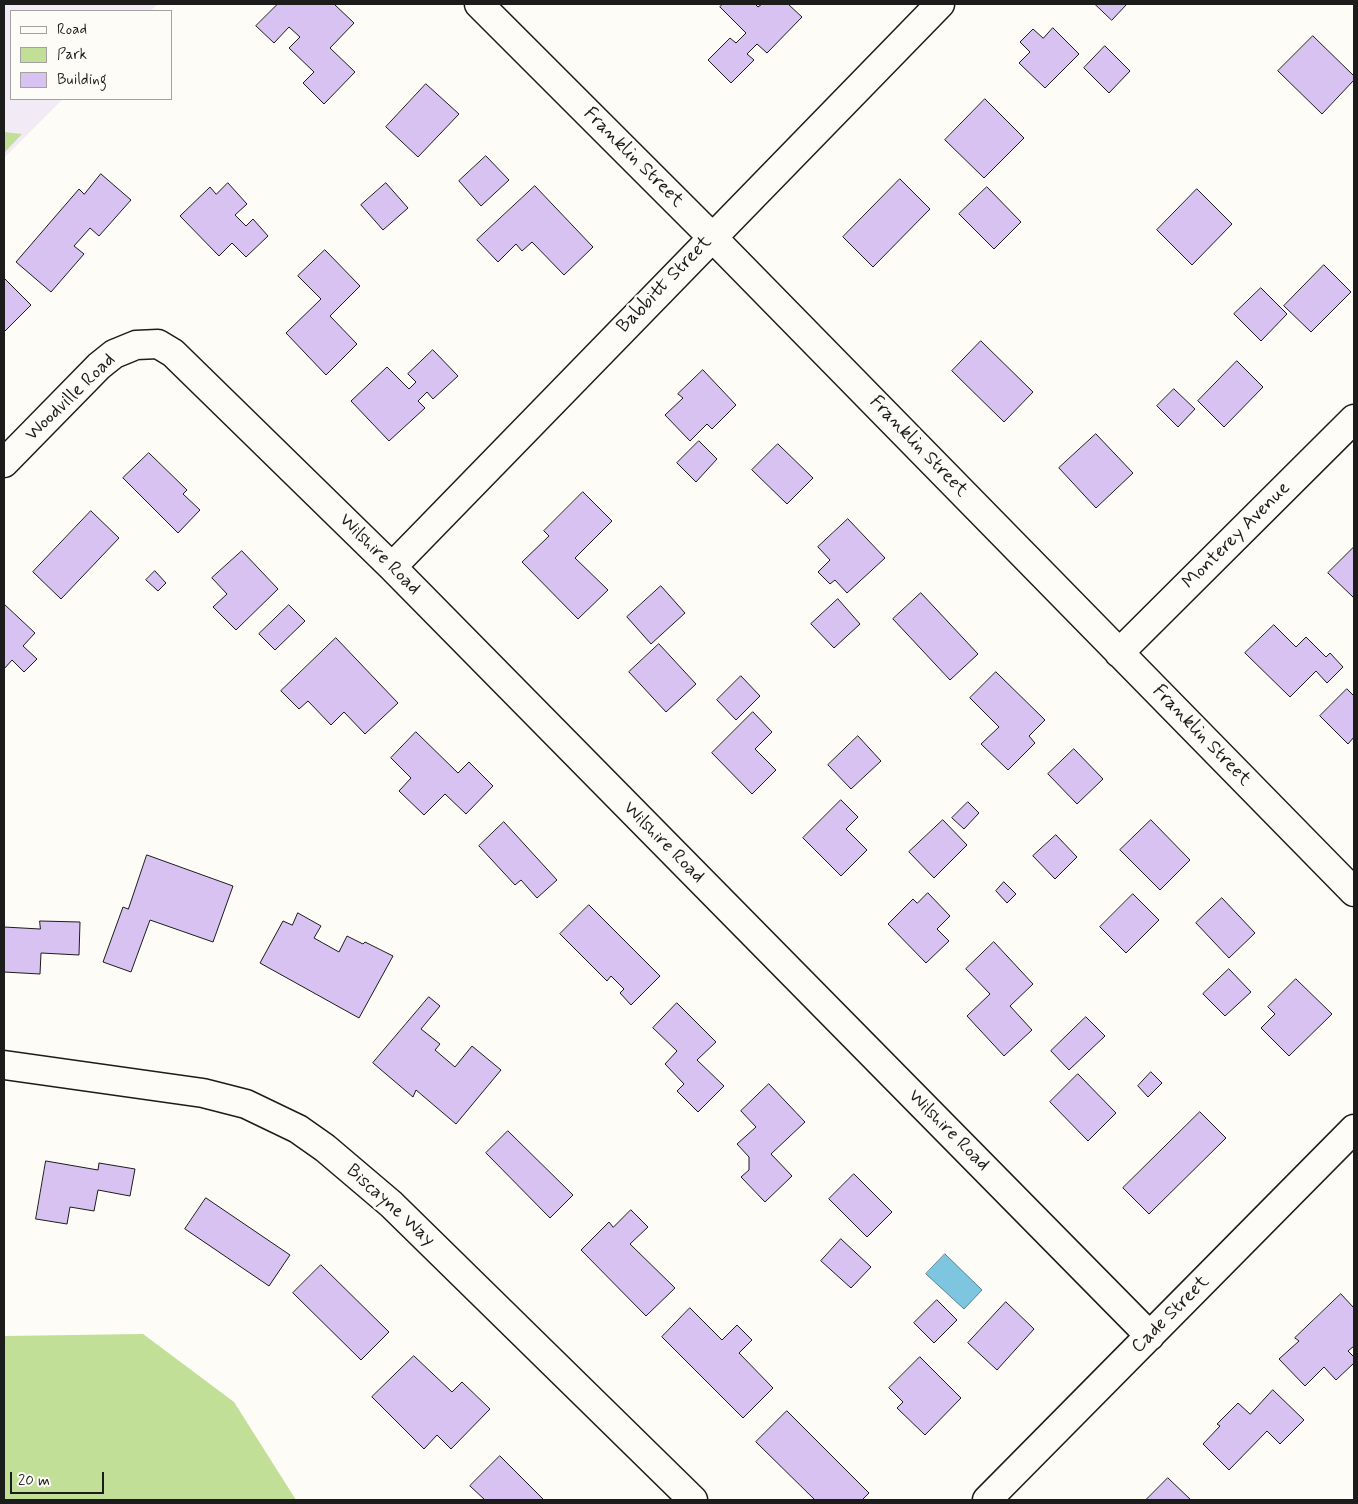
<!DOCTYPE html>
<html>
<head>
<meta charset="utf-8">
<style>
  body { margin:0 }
  #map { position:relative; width:1358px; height:1504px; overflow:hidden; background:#fdfcf7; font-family:Mynerve,sans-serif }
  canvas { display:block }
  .frame { position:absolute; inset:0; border:5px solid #1c1c1c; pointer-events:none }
  .legend { position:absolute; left:10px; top:10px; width:162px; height:90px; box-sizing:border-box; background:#fdfcf7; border:1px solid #a3a29f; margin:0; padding:6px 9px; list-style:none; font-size:15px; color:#1c1c1c }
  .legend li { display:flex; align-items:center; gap:10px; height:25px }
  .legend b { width:25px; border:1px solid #a3a29f }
  .scale { position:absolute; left:10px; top:1472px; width:94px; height:22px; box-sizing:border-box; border:2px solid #1c1c1c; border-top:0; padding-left:6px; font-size:15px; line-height:18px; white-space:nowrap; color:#1c1c1c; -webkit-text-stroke:4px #fdfcf7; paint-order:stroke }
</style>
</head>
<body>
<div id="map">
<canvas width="1358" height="1504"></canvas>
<div class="frame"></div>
<ul class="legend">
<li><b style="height:6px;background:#fdfcf7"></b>Road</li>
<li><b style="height:14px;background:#c1df96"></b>Park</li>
<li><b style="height:14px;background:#d7c2f2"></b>Building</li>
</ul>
<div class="scale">20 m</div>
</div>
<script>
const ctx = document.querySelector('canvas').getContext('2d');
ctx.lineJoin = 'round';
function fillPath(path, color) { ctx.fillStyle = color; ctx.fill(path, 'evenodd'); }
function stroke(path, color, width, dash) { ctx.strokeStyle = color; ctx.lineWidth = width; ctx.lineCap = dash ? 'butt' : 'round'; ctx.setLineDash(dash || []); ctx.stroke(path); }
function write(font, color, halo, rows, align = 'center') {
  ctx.font = font + ' Mynerve,sans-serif'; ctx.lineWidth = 5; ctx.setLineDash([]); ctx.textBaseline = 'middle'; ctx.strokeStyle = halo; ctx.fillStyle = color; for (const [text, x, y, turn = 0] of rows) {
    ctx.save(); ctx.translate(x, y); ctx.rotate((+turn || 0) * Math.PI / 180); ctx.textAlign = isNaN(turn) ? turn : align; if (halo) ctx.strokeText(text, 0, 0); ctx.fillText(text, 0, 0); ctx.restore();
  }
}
fillPath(new Path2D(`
  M4,4H158L150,11H11V99H63L4,158Z`), '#f2ebf6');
fillPath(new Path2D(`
  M4,132L22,134L4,153Z
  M143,1334L234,1402L296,1500H4V1336Z`), '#c1df96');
const water = new Path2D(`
  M945,1254L982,1290L964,1309L926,1274Z`);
fillPath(water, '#7ec5df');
stroke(water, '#578191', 1);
const building = new Path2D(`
  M278,4H334L354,23L330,48L355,72L324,104L303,83L314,72L289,48L300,37L289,27L274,43L256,26Z
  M723,4H755L758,7L762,4H788L802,17L767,53L757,44L747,54L754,60L731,83L708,60L730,38L736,43L746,33L720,7Z
  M1095,4H1127L1112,20Z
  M1053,28L1079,54L1045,88L1019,63L1030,52L1020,42L1033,29L1043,38Z
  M1313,36L1354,76V80L1322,114L1278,71Z
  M1105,46L1130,71L1109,93L1084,68Z
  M426,84L459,114L418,157L386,127Z
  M985,99L1024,138L984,178L945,140Z
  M486,156L509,180L481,206L459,181Z
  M101,174L131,200L99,236L90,228L74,246L84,254L51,292L16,262L79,189L84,194Z
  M900,179L930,209L873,267L843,237Z
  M228,183L247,204L235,215L246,226L253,219L268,236L246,257L232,243L219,256L180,216L210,187L216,194Z
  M386,183L408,208L383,230L361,205Z
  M535,186L593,247L564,275L532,242L522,251L516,244L498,262L477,240Z
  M987,187L1021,222L994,249L959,214Z
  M1197,189L1232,224L1192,265L1157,230Z
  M325,250L360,286L330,316L357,344L326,375L286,333L321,299L298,276Z
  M1324,265L1351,292L1311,332L1284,306Z
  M4,278L31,305L4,332Z
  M1261,288L1287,314L1261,341L1234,314Z
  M981,341L1033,392L1004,422L952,371Z
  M433,350L458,376L433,399L427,392L418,401L425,408L389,441L351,401L387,367L409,389L416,382L408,374Z
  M1237,361L1263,387L1224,427L1198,401Z
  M703,370L736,405L712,429L707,424L690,441L665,415L683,398L678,394Z
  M1174,389L1195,409L1178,427L1157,406Z
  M1096,434L1133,473L1096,508L1059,468Z
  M699,441L717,459L696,482L677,463Z
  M778,444L813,478L787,504L752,470Z
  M149,453L187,490L183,494L200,510L178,533L123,478Z
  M583,492L612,521L575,558L608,590L578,619L522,562L549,536L544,531Z
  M91,511L119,538L61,599L33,572Z
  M848,519L885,558L847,593L835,580L830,584L818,572L830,560L818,547Z
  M1354,547V598L1328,573Z
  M242,551L278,589L236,630L213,607L227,594L212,578Z
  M155,571L166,583L158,591L146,580Z
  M661,586L685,613L651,644L627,617Z
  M921,593L978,654L950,680L893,619Z
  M838,599L860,624L834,648L811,624Z
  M4,604L35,633L23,646L37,659L24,672L12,660L4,669Z
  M289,605L305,621L275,650L259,634Z
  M1274,625L1296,647L1306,637L1326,657L1330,653L1343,667L1327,683L1316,671L1290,697L1245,653Z
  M336,638L398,703L365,734L344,712L331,725L308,701L299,709L281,691Z
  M659,644L696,684L666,712L629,672Z
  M996,672L1045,720L1029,736L1035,743L1008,770L981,744L999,727L970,698Z
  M741,676L760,696L736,720L717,700Z
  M1347,689L1354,696V737L1348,744L1320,716Z
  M753,712L772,732L755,749L776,770L752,794L712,753Z
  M416,732L458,773L469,762L493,786L466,814L445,794L424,815L399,791L411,778L391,758Z
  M858,736L881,761L851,789L828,765Z
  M1074,749L1103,779L1077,804L1048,774Z
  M841,800L858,817L846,829L867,850L841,876L803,838Z
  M968,802L979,813L964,829L952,818Z
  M943,820L967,845L934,878L909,852Z
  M1151,820L1190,860L1160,890L1120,850Z
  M504,822L557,880L537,898L521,880L515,885L479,846Z
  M1056,835L1077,857L1055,879L1033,856Z
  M147,855L233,886L213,942L150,920L131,972L103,962L123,907L128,909Z
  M1004,882L1016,894L1007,903L996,891Z
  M928,893L950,916L937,929L949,941L926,963L888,924L913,899L917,903Z
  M1133,894L1159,920L1126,953L1100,927Z
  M1222,898L1255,933L1229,958L1196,923Z
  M589,905L660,976L631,1005L620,993L624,989L611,976L607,981L560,934Z
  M298,913L321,926L314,938L339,952L347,936L363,944L365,942L393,956L359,1018L260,963L283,921L292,925Z
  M40,921L80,922L79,955L41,953L40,974L4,972V927L40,929Z
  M994,942L1033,984L1010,1006L1032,1030L1004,1056L967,1016L990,994L966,969Z
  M1229,969L1251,992L1225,1016L1203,994Z
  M1296,979L1332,1014L1289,1056L1261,1028L1275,1014L1268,1007Z
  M429,997L440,1006L421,1029L440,1044L435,1050L455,1067L472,1046L501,1070L456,1124L416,1090L413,1097L373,1063Z
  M677,1003L716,1042L697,1060L724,1086L698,1112L677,1091L684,1084L665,1064L677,1051L653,1028Z
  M1086,1017L1105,1036L1069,1070L1051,1051Z
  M1151,1072L1162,1083L1148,1097L1138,1086Z
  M1078,1074L1116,1113L1088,1141L1050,1102Z
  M769,1084L805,1122L771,1154L792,1176L765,1202L741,1177L749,1170V1157L737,1144L756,1127L741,1111Z
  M1200,1112L1226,1138L1149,1214L1123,1188Z
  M508,1131L573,1195L550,1218L486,1153Z
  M46,1161L98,1170L99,1163L135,1169L130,1196L98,1190L94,1211L70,1207L67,1224L36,1219Z
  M854,1174L892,1212L867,1237L829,1199Z
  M206,1198L290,1255L269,1286L185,1229Z
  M631,1210L648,1227L630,1244L675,1288L646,1316L581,1250L609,1222L613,1227Z
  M841,1239L871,1267L851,1288L821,1261Z
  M321,1265L389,1332L361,1360L293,1293Z
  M1341,1294L1354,1308V1346L1348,1351L1354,1357V1363L1336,1380L1324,1367L1305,1386L1279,1359L1299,1341L1295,1338Z
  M937,1300L957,1320L934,1343L914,1323Z
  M1006,1302L1034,1329L997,1370L968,1343Z
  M690,1308L722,1340L737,1325L752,1340L739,1353L773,1388L743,1418L662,1337Z
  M414,1356L452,1392L462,1382L490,1409L451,1449L437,1435L424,1449L372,1397Z
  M920,1357L961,1398L925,1435L897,1408L903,1402L889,1388Z
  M1273,1390L1304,1420L1280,1444L1267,1431L1229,1470L1203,1444L1220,1426L1217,1424L1238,1403L1250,1414Z
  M787,1411L869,1493L862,1500H815L756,1442Z
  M500,1456L544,1500H485L470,1486Z
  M1168,1478L1191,1500H1146Z`);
fillPath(building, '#d7c2f2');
stroke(building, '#1c1c1c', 1);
const minor = new Path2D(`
  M479,4L712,237L1354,892
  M4,463L99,366L114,354L136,345L158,344L173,353L392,567L1150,1336
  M392,567L940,4
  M1119,653L1354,419
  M4,1065L203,1093L246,1104L298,1129L325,1148L391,1204L693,1500
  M987,1500L1354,1129`);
stroke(minor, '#1c1c1c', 31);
stroke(minor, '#fdfcf7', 28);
write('19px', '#1c1c1c', '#fdfcf7', [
  ["Franklin Street",633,158,45],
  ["Babbitt Street",665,285,-46],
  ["Woodville Road",71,398,-44],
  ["Franklin Street",918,447,46],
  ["Monterey Avenue",1237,536,-45],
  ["Wilshire Road",379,555,45],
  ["Franklin Street",1201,736,46],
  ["Wilshire Road",663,843,45],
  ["Wilshire Road",948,1131,45],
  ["Biscayne Way",390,1206,42],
  ["Cade Street",1171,1315,-45]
]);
</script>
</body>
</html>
